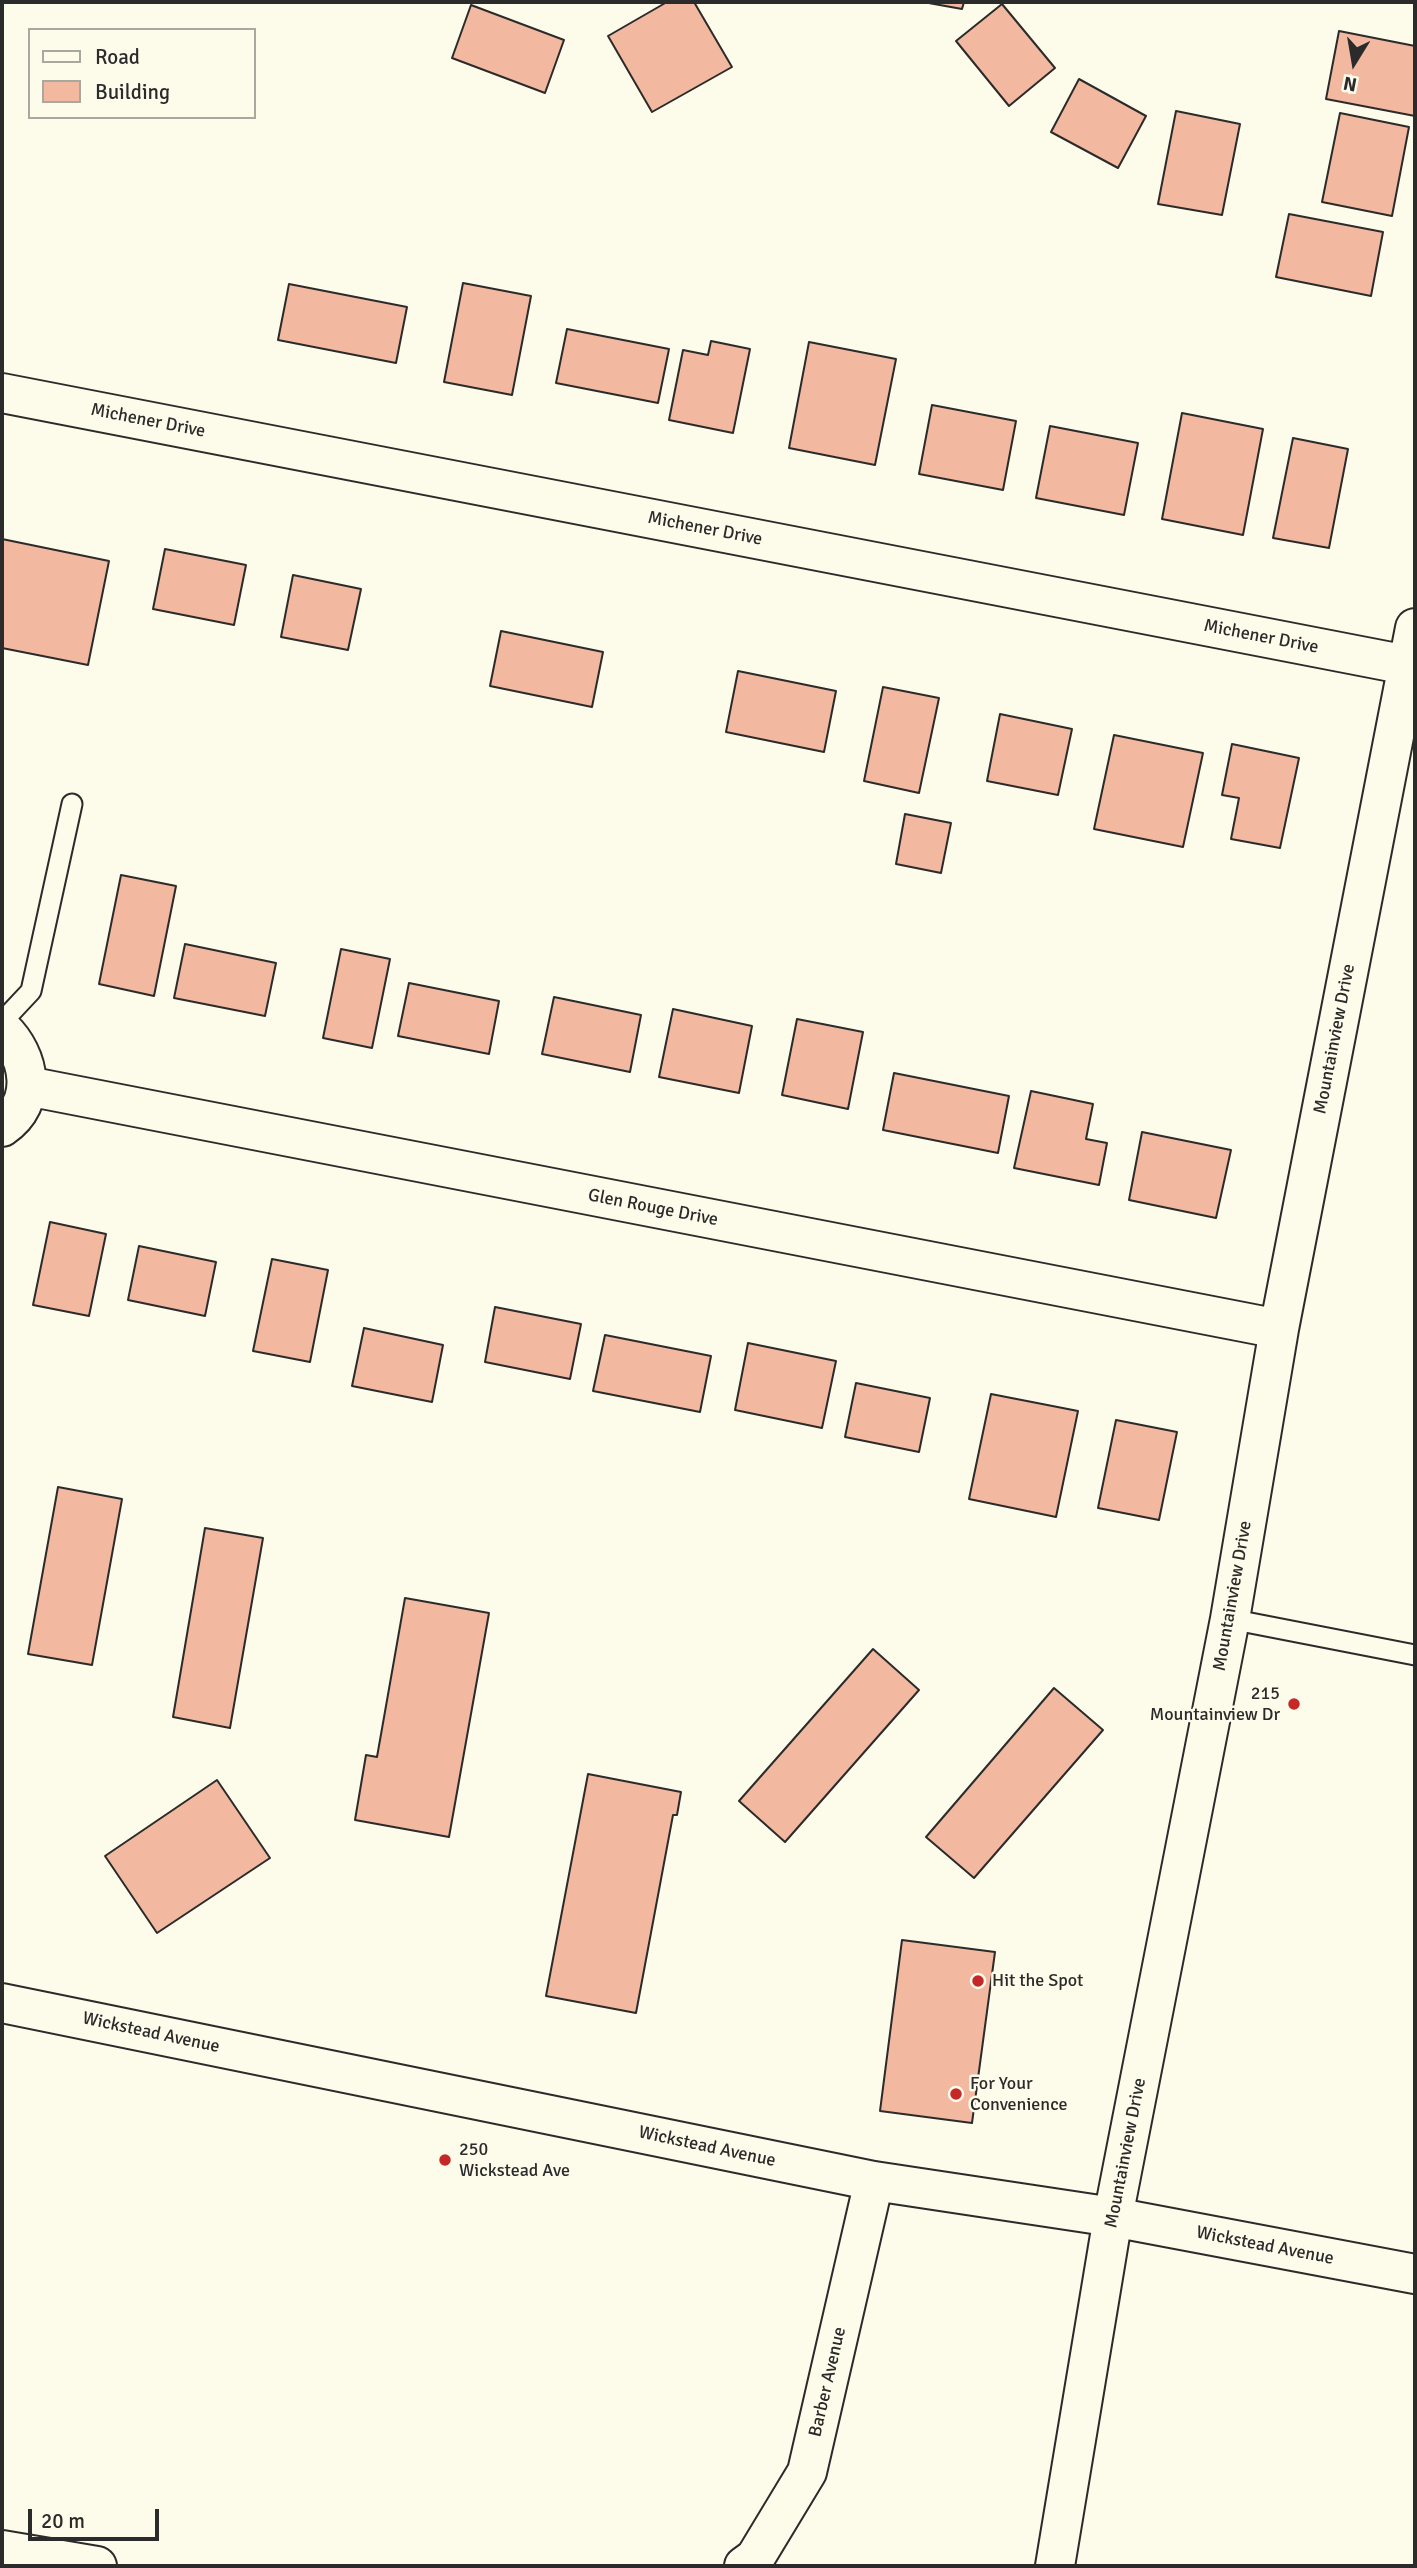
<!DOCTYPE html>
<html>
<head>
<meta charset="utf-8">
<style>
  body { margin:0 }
  #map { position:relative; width:1417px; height:2568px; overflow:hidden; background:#fdfbea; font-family:Signika,sans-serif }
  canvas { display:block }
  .frame { position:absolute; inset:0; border:4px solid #2b2b2b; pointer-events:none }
  .legend { position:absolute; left:28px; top:28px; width:228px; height:91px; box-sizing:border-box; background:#fdfbea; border:2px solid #a9a89e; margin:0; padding:9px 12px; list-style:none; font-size:21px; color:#2b2b2b }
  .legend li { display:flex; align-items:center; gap:14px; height:35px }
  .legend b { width:35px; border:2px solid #a9a89e }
  .north { position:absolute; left:1319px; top:28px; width:70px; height:70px; -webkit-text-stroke:5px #fdfbea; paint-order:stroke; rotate:191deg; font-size:19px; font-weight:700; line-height:28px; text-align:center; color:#2b2b2b }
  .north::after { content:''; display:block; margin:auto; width:24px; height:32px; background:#2b2b2b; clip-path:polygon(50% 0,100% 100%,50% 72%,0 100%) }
  .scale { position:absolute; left:28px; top:2509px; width:131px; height:32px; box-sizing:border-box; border:4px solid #2b2b2b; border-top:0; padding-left:9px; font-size:21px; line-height:24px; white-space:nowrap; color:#2b2b2b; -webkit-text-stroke:5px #fdfbea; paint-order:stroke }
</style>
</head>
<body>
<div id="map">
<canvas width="1417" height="2568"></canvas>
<div class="frame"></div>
<ul class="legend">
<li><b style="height:9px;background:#fdfbea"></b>Road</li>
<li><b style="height:19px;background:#f2b8a0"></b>Building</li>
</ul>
<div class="north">N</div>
<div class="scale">20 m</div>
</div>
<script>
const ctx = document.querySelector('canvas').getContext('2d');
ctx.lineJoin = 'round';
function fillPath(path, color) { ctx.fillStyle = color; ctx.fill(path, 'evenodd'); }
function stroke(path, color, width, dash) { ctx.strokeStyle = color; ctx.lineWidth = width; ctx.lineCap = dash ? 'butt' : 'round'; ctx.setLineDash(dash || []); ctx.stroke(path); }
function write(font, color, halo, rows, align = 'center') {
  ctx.font = font + ' Signika,sans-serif'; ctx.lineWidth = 5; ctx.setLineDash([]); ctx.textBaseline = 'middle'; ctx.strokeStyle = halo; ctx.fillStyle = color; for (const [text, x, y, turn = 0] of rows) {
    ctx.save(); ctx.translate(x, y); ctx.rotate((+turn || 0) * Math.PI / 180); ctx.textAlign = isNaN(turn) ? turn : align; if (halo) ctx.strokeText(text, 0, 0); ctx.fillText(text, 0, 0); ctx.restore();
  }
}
const building = new Path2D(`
  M667,2H694L732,67L652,112L608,36Z
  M923,2H964L962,9Z
  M1002,4L1055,68L1009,106L956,41Z
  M471,5L564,40L545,93L452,58Z
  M1339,31L1415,46V116L1326,99Z
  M1079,79L1146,116L1118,168L1051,132Z
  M1176,111L1240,124L1222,215L1158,204Z
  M1340,113L1409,127L1392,216L1322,202Z
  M1289,214L1383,232L1371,296L1276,277Z
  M463,283L531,296L512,395L444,382Z
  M289,284L407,307L396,363L278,340Z
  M567,329L669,349L658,403L556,383Z
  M711,341L750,349L733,433L669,420L683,350L708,355Z
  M809,342L896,359L875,465L789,448Z
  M932,405L1016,421L1003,490L919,474Z
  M1182,413L1263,429L1243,535L1162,519Z
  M1050,426L1138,443L1124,515L1036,498Z
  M1293,438L1348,449L1329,548L1273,538Z
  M2,539L109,561L88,665L2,648Z
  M165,549L246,565L234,625L153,609Z
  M293,575L361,589L348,650L281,637Z
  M501,631L603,652L592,707L490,686Z
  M738,671L836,691L824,752L726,732Z
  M883,687L939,698L919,793L864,781Z
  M1000,714L1072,729L1058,795L987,781Z
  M1114,735L1203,753L1183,847L1094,829Z
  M1232,744L1299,758L1280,848L1231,839L1239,798L1222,795Z
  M905,814L951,823L941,873L896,864Z
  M121,875L176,886L154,996L99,984Z
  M185,944L276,963L265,1016L174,998Z
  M341,949L390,959L372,1048L323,1038Z
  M409,983L499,1001L489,1054L398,1036Z
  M554,997L641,1015L630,1072L542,1054Z
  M673,1009L752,1026L739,1093L659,1077Z
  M797,1019L863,1032L848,1109L782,1095Z
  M894,1073L1009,1096L998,1153L883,1130Z
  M1031,1091L1093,1104L1086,1139L1107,1143L1099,1185L1014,1168Z
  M1142,1132L1231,1150L1216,1218L1129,1200Z
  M50,1222L106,1234L89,1316L33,1305Z
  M139,1246L216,1262L205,1316L128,1300Z
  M272,1259L328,1270L310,1362L253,1351Z
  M495,1307L581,1324L570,1379L485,1362Z
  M364,1328L443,1345L432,1402L352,1386Z
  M605,1335L711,1356L700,1412L593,1391Z
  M748,1343L836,1361L822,1428L735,1410Z
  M856,1383L930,1398L919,1452L845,1437Z
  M991,1394L1078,1411L1056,1517L969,1499Z
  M1116,1420L1177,1432L1159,1520L1098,1508Z
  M58,1487L122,1499L92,1665L28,1654Z
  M205,1528L263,1538L230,1728L173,1717Z
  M405,1598L489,1613L449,1837L355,1820L366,1755L377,1757Z
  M873,1649L919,1690L785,1842L739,1801Z
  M1054,1688L1103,1730L974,1878L926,1837Z
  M588,1774L681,1792L677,1815H673L636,2013L546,1996Z
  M217,1780L270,1858L157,1933L105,1856Z
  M902,1940L995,1952L972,2123L880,2111Z`);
fillPath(building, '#f2b8a0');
stroke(building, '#2b2b2b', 2);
const service = new Path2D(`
  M2,1022L31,991L72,804
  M1230,1619L1415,1655`);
const minor = new Path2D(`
  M2,393L1407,665
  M2,1029C30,1056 39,1102 2,1127
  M27,1086L1279,1329
  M2,2003L874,2181L1113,2217L1230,1619L1279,1329L1415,628
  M2,2550L97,2566
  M744,2566L755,2558L807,2472L874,2181`);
const tertiary = new Path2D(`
  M1055,2566L1113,2217L1415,2274`);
stroke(service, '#2b2b2b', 23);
stroke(minor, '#2b2b2b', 42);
stroke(tertiary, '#2b2b2b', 42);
stroke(service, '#fdfbea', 19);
stroke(minor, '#fdfbea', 38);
stroke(tertiary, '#fdfbea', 38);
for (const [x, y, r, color] of [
  [1294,1704,7,"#c62828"],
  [978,1981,7,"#c62828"],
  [956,2094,7,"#c62828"],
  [445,2160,7,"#c62828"]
]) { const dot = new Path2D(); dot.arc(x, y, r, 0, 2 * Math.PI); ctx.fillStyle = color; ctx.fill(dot); stroke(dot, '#fdfbea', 2.5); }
write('18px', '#2b2b2b', '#fdfbea', [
  ["Michener Drive",148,421,11],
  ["Michener Drive",705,529,11],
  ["Michener Drive",1261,637,11],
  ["Mountainview Drive",1335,1039,-79],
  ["Glen Rouge Drive",653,1208,11],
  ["Mountainview Drive",1233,1596,-80],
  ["Wickstead Avenue",151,2033,12],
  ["Wickstead Avenue",707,2147,12],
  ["Mountainview Drive",1126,2153,-79],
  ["Wickstead Avenue",1265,2246,11],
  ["Barber Avenue",828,2382,-77]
]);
write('18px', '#2b2b2b', '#fdfbea', [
  ["215",1280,1694,"right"],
  ["Mountainview Dr",1280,1715,"right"],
  ["Hit the Spot",992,1981],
  ["For Your",970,2084],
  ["Convenience",970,2105],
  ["250",459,2150],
  ["Wickstead Ave",459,2171]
], 'left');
</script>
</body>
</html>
